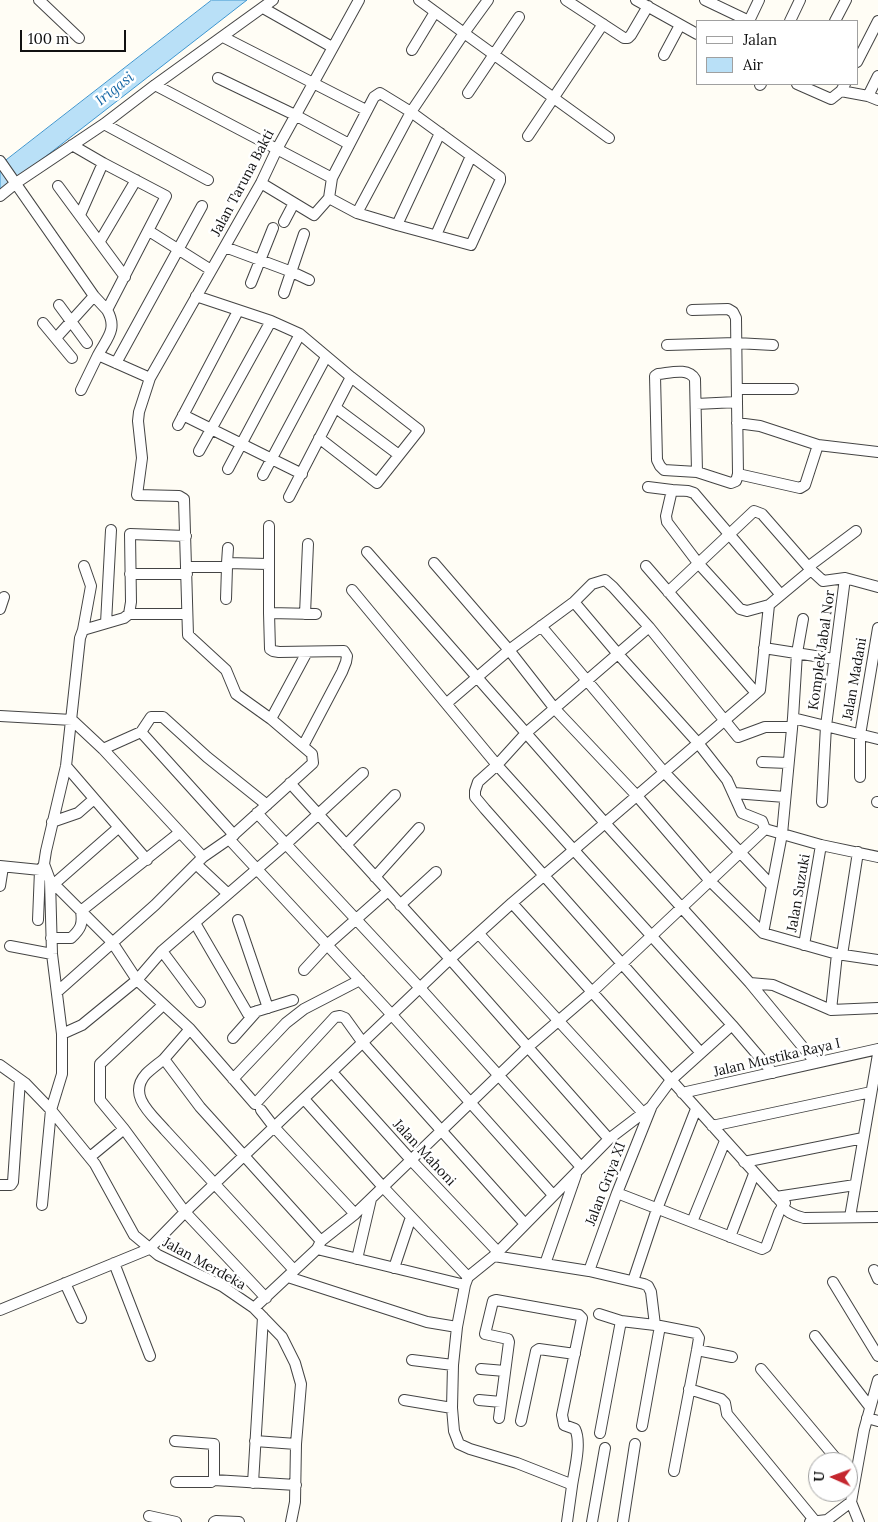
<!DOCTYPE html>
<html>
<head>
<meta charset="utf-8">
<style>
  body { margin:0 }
  #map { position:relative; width:878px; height:1522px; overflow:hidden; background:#fffdf5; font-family:Lora,serif }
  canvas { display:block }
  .legend { position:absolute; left:696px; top:20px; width:162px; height:65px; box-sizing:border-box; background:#fff; border:1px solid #a0a0a0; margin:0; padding:6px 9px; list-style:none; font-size:15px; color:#111 }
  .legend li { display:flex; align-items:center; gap:10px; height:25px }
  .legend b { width:25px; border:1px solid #a0a0a0 }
  .north { position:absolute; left:808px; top:1452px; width:50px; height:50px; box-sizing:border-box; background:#fff; border:1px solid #a0a0a0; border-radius:50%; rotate:272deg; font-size:14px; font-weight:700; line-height:20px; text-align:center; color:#111 }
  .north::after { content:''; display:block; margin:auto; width:18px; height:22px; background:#c4262e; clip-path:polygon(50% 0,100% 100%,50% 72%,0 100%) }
  .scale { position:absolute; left:20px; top:30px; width:106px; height:22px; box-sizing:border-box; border:2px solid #111; border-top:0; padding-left:6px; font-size:15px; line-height:18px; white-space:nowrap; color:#111; -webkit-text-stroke:4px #fff; paint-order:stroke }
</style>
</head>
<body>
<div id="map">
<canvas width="878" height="1522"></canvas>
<ul class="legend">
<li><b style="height:6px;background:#fff"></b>Jalan</li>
<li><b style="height:14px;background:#b9e0f7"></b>Air</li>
</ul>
<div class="north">U</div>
<div class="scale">100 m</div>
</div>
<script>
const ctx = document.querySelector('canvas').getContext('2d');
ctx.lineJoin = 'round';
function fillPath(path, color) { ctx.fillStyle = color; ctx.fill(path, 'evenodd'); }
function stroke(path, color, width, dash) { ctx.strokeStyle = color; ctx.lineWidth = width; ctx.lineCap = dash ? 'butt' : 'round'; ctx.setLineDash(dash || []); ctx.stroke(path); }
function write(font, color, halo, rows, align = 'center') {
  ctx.font = font + ' Lora,serif'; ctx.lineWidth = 5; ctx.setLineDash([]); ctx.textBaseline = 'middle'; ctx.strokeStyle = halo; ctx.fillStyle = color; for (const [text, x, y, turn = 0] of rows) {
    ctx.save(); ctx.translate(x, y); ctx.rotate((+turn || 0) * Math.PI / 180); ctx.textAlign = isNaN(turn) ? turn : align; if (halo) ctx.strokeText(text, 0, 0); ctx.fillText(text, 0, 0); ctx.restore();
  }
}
const water = new Path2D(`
  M212,0H247L0,192V165Z`);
fillPath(water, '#b9e0f7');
stroke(water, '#3f96cf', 1);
const minor = new Path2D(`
  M39,0L79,38
  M488,0L464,33L609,138
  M566,0L624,38H628L631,35L648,6
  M636,0L697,34
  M705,0L749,21
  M263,8L332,47
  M749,21L759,0
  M790,21L800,0
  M835,21L846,0
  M223,37L366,110
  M412,50L435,12
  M664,55L680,25
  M857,62L878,21
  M218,78L295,115L349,144
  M797,84L831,99L841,91L845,84
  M155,85L332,178
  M760,85L761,84
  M841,91L868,96L878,100
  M468,93L519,17
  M868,96L878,76
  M104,124L208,180
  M528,136L603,24
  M72,145L103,163
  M0,161L94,296L107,310L166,196L103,163L80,215
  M261,183L314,215L329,198L332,178L374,97L380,93L411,112L464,33L419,0
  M58,186L125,277
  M0,196L16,183L104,124L155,85L273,0
  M329,198L357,213L411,112L500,177V181L471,245L397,225L357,213
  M284,222L294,203
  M397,225L440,133
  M149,231L211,270
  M436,235L471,156
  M100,241L136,180
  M225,247L292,272L309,280
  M251,283L273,228
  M284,293L304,234
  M196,296L271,321L300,334L351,377L419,430L377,483L319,438
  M59,305L87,343
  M107,310C118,329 107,338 98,355L150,378
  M692,310L728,309L733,312L736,318L737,402L696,404
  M43,323L72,358
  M56,338L94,296
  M667,345L736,343L773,345
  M116,363L202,206
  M737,389H793
  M81,390L98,355
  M336,408L399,455
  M183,415L302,474
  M737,423L760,426L818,445L878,452
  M178,425L238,311
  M199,451L271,321
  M228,469L300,334
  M697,472L695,379C688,367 670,373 658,374L655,376L657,460L660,466L664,470L697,472L731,483L736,481L738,474L737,402
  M738,474L800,488L805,485L818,445
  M263,475L326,357
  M648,487L672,490
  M289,497L351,377
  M269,526V613L270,649L273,651L279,652L344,651L347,656L346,662L342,672L303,746
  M367,552L605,823L750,983L816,1063
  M227,563L228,548
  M434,563L509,650L555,709L637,796L710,881L763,933L837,954L878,960
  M646,566L756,693
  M187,567H227V563L268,564
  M808,567L856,531
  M130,574H187
  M352,590L497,765L732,1025
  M668,592L754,511L762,514L811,570L823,581L845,578L878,587
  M226,599L227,567
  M574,602L618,654L698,743L727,780L742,813L762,821L765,829
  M769,605L747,611L740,609L698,563L667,522L666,516L672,490L688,491L694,493L781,595
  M0,609L4,597
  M269,613L316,614
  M129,614H187
  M305,614L308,544
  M106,623L111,530
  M541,626L664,772L772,886
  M649,627L526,733L497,765L478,782L475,791V797L485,809L701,1053
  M83,630L91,586L84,566
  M764,648L834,659
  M447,703L509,650L574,602L592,584L605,580L613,587L649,627L738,737L765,727H792
  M0,716L72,720L103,749L203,857
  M793,718L878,739
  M271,719L236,694L226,670L188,635L184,499L179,496L137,495L142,458L138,421L139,412L150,378L261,183L277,149L359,0
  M141,732L151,717H163L207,757L267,805
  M103,749L141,732L234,835
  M762,762L788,763
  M66,766L147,860
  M860,777V735L878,628
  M290,783L450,959L609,1139
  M734,793L785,797
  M822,802L826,726L845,578
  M877,802H878
  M257,813L420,988L581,1167
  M52,822L78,813L94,799
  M765,829L821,845L878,857
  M229,839L392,1015L553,1195
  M346,845L395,795
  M196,864L228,894
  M0,866L40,870L44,865
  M375,877L419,828
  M50,880L112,942L137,980L190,1029L255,1104L335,1017L340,1016L345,1018L363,1043L525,1224
  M54,884L118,828
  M0,886L3,867
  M512,903L781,1202C783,1211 795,1216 804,1218L878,1217
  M400,905L436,872
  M38,920L40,870
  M238,920L268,1008
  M195,923L248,1014L293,1000
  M763,933L782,834L793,718L797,653L803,619
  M479,934L643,1113
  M51,938H71C81,929 83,924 81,911L179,833
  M804,945L821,845
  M10,946L52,954
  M162,951L200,1002
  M842,955L858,852
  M304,970L327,945L388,891
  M750,983L773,985L831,1010L878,1008
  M57,992L155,905L203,857L229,839L313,763L312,754L271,719L307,652
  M163,1005L100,1064V1100L124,1129L185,1212L266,1298
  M831,1010L837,954
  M190,1029L164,1059L200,1107L321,1241
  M62,1034L82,1025L137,980L162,951L286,844L363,773
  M233,1038L257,1011
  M164,1059C158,1064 151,1069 146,1074C127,1095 151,1114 165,1130L294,1270
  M0,1065L25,1083L51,1110L95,1164L134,1235L158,1255L222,1286L254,1308L282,1337L295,1363L301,1384L296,1444L295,1502L291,1522
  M332,1072L411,1160L498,1252
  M233,1079L286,1023L304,1009L360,980
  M682,1093L878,1049
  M304,1099L383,1187L468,1277
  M261,1110L274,1127L355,1214
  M712,1126L871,1092
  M90,1157L124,1129
  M744,1162L863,1138
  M0,1185H11L13,1182L20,1080
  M617,1193L762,1249L766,1247L779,1212L785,1203
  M776,1197L855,1185
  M42,1205L51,1110L62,1074V1034L52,954L50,880L44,864L46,851L66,766L80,638L83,630L124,618L129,614L131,602L130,534L186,536
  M850,1217L878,1054
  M692,1222L725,1141
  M730,1237L754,1174
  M317,1249L465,1285
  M494,1256L589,1271L644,1284L648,1286L651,1292L655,1325
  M357,1259L371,1199
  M114,1263L150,1356
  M545,1264L576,1175
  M394,1268L411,1217
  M874,1270L878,1279
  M589,1271L617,1193L651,1108
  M288,1277L427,1322L457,1327
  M633,1281L657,1209L696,1109
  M833,1282L878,1356
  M65,1283L81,1318
  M254,1308L317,1249L321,1241L355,1214L528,1047L592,992L765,829
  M0,1310L149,1249L185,1212L450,959L512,903L760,690L769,605L811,570
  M599,1314L621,1321
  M815,1336L870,1407
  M697,1350L732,1357
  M412,1360L453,1365
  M481,1369L505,1371
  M761,1369L839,1462
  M689,1389L721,1399L725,1403L727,1414L815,1521
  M404,1400L452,1408L453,1365L457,1327L465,1285L468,1277L494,1256L609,1139L651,1107L671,1080L732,1025L773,1073
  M479,1400L501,1402
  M452,1408L454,1431L459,1444L470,1449L517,1463L568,1483L572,1486L567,1522
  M499,1418L509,1342L508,1339L485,1334L493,1301L496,1300L579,1315L582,1318L562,1415L564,1425L575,1429C582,1443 574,1471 572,1486
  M867,1418L878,1421
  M521,1421L536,1351L539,1349L575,1354
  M642,1426L660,1326
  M600,1433L621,1321L655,1325L696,1333L699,1338L697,1350L674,1471
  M175,1441L214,1444V1480L296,1485
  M255,1441L296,1444
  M176,1482H211L214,1480
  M253,1483L263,1317
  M851,1502L859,1522
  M149,1516L176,1522
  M214,1522L216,1521L239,1522
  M592,1522L605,1448
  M623,1522L635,1444
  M810,1522L827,1520L851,1502L864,1430L878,1380`);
stroke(minor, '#444', 12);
stroke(minor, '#fff', 10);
write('14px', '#111', '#fff', [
  ["Jalan Taruna Bakti",243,183,-62],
  ["Komplek Jabal Nor",822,650,-82],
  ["Jalan Madani",855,679,-80],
  ["Jalan Suzuki",799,893,-80],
  ["Jalan Mustika Raya I",777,1058,-13],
  ["Jalan Mahoni",424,1153,47],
  ["Jalan Griya XI",606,1184,-69],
  ["Jalan Merdeka",204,1264,29]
]);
write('italic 15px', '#1768a6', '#fff', [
  ["Irigasi",115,89,-38]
]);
</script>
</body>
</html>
